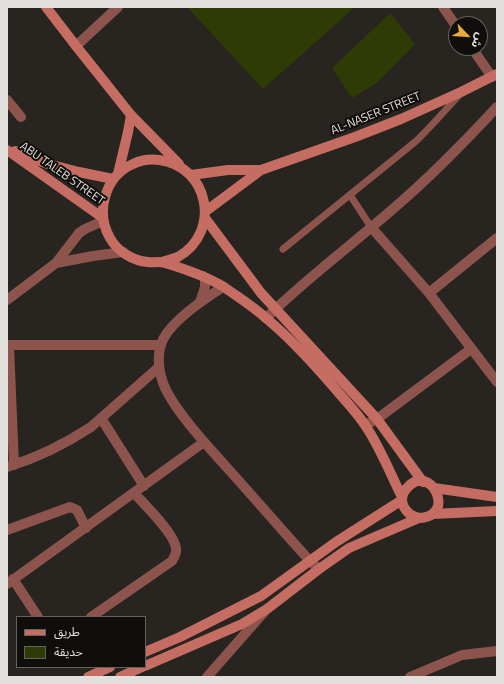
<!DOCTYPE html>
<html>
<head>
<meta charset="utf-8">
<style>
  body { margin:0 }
  #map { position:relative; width:504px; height:684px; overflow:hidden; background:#28241f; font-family:"Titillium Web","Noto Sans Arabic",sans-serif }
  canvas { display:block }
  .frame { position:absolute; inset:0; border:8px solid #e2e0dd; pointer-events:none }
  .legend { position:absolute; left:16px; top:616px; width:130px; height:52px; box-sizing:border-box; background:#0f0e0b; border:1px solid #63625f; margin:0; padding:5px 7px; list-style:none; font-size:12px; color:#e2e0dd }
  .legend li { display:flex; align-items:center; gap:8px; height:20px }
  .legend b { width:20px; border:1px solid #63625f }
  .north { position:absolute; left:448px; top:16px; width:40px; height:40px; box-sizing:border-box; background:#0f0e0b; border:1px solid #63625f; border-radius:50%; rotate:115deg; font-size:11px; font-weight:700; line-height:16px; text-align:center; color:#e2e0dd }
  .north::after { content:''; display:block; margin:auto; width:14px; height:18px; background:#eda83b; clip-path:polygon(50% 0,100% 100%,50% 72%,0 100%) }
</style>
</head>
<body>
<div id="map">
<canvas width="504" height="684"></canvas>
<div class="frame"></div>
<ul class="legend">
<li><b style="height:5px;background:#c56d62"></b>طريق</li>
<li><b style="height:11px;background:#2e3b05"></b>حديقة</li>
</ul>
<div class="north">ش</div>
</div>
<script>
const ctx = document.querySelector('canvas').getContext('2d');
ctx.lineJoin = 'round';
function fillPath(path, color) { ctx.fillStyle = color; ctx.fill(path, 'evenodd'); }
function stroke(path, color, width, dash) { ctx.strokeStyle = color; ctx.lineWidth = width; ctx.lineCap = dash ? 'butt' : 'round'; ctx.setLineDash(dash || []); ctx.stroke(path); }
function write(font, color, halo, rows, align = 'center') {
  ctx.font = font + ' "Titillium Web",sans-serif'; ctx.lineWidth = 4; ctx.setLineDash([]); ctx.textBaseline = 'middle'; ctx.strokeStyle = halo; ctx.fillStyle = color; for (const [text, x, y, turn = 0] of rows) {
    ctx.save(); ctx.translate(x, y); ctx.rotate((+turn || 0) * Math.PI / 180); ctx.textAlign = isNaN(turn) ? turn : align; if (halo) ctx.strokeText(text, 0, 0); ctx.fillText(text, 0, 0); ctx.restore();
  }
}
fillPath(new Path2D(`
  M187,7H355L263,89Z
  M390,13L415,44L378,82L352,98L332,68Z`), '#2e3b05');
stroke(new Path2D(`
  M350,195L371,227
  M283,249L415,142C431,127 445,110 460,94`), '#8c544c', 7);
stroke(new Path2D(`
  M443,7L456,26
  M76,46L118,7
  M472,48L492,77
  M7,100L21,117
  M371,227L429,293
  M497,238L429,293L497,382
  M56,263L93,256L123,252
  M223,287C204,299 168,323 161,344C157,357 159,371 163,383C172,407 203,441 221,461C251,494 280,528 310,561L319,569
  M7,300L56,263L79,233L85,229L103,221
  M200,302L205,287V279L203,276
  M266,318C312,273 364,236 411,193C441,166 470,136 497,107
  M7,345H161
  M9,345L14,465
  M101,418L144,486
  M365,425L377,419L471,349
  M7,467C37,458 65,444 91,427L159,367
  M7,530L70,507L77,510L86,528
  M13,579L38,617
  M7,584L204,442
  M91,617L172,561C174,557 177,553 176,549C176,535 144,504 134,493
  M207,677L265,611
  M410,677L462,655L497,651`), '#8c544c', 10);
stroke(new Path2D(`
  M46,7L76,46L131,115L179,164
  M7,150L103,218
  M15,151L48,164L79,172L113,179
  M118,174L128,132L131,115
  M191,175L228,170H261
  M206,211L261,170L355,137L401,119L461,92L497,74
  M205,218L261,293L377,419L423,482
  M162,262C167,260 173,259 178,257C222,232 209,166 159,160C151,159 141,160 133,164C105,176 95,212 110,238C117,251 133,261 148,262C154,263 159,261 165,263C185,269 206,276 224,287C238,297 254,307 267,319C290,338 311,361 331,384C342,397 355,410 365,425C380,447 390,473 402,497
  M434,488L497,497
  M432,514L497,511
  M145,652L180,637L261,596L336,542L402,500
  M145,666L242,624L267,609L319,569L349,548L419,518C458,517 430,461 407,488C396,500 405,515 419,518
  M88,677L110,667
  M120,677L142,667`), '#c56d62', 10);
write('12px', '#e2e0dd', '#0f0e0b', [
  ["AL-NASER STREET",376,114,-22],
  ["ABU TALEB STREET",62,174,35]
]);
</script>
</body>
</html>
